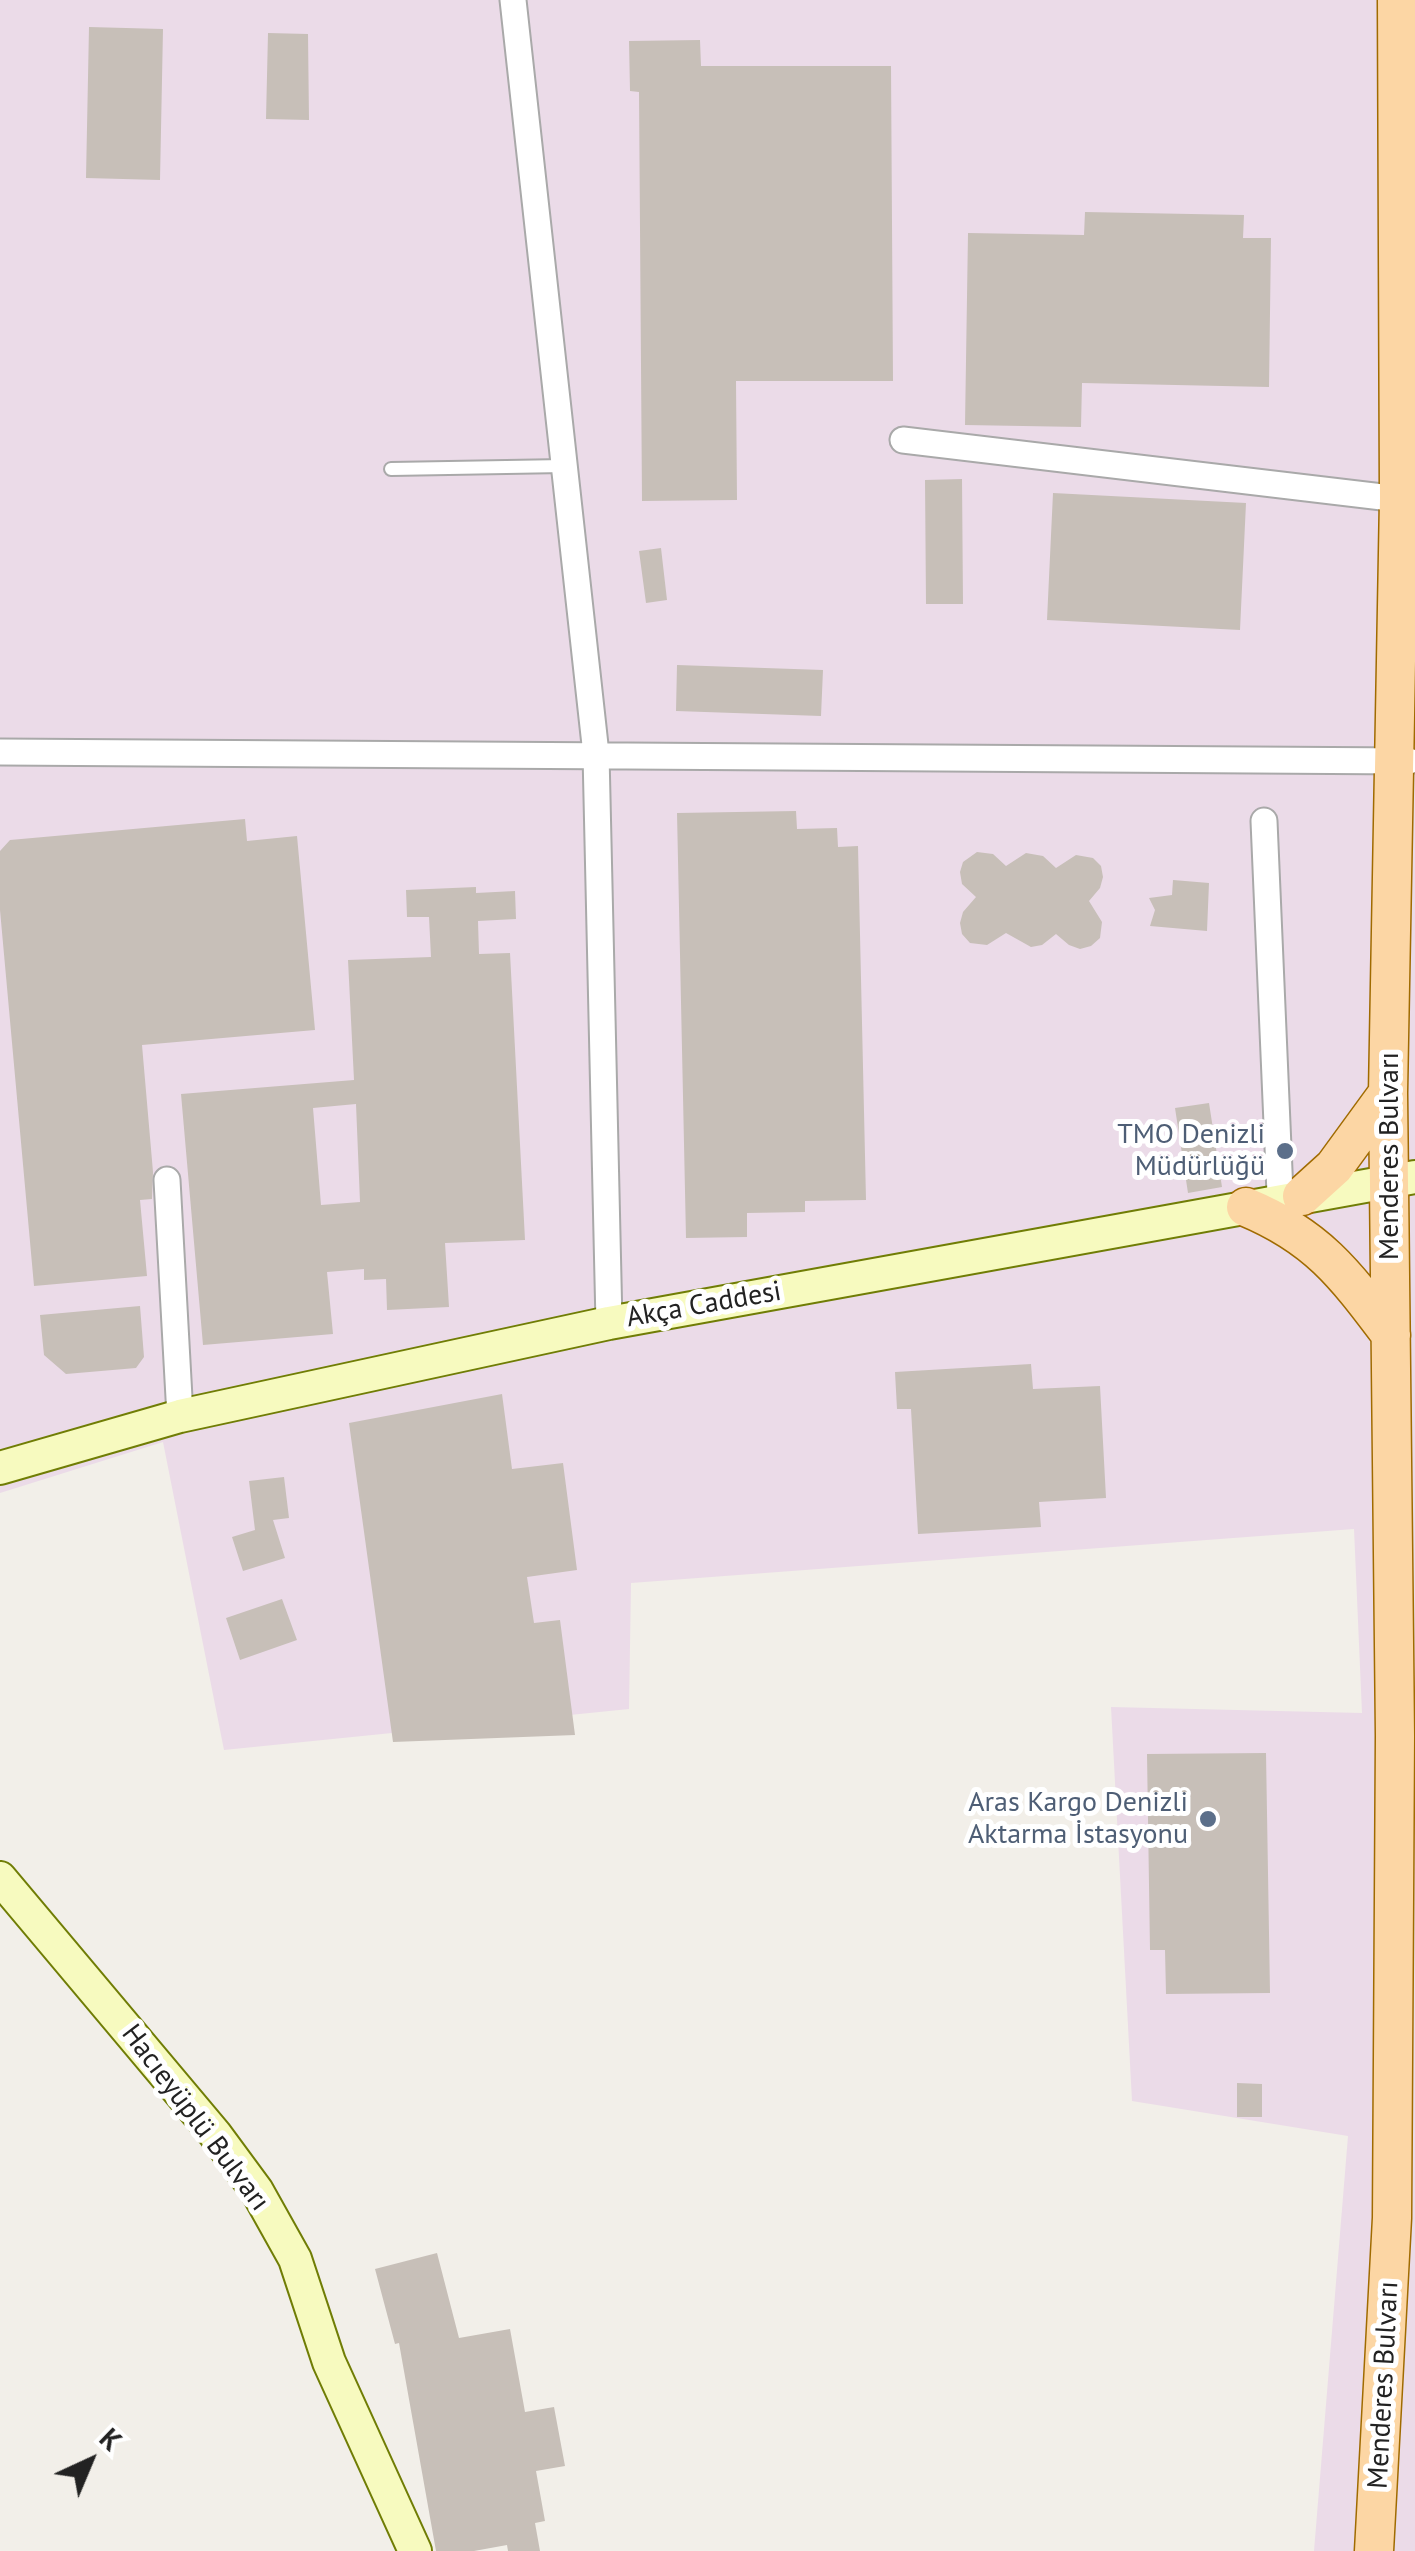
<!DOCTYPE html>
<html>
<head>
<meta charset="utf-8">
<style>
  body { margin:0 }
  #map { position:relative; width:1415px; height:2551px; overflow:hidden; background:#f2efe9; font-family:"PT Sans",sans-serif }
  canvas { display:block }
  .north { position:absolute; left:40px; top:2411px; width:100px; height:100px; -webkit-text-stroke:8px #fff; paint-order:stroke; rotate:44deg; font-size:28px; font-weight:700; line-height:40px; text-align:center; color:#222 }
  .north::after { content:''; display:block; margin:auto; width:35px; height:45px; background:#222; clip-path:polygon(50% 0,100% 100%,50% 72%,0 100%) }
</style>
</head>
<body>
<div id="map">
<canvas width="1415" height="2551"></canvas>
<div class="north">K</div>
</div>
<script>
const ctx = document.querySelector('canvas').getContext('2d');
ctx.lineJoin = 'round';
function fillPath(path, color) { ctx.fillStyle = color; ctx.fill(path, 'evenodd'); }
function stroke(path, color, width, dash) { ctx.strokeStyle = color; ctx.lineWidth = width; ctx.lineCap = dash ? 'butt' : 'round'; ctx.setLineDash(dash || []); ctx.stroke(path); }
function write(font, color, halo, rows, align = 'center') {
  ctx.font = font + ' "PT Sans",sans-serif'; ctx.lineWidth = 10; ctx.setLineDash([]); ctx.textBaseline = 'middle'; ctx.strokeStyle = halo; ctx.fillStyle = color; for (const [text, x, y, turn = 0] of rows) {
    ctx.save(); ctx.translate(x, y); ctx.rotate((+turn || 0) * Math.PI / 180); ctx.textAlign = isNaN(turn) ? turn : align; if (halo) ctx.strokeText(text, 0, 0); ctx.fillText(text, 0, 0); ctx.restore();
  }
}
fillPath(new Path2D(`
  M0,0H1415V2551H1314L1348,2136L1132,2101L1111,1707L1362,1713L1354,1529L631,1583L629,1709L224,1750L163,1442L0,1493Z`), '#ebdbe8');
fillPath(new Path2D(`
  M89,27L163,29L160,180L86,178Z
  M268,33L308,34L309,120L266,119Z
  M700,40L701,66H891L893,381H736L737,500L642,501L639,92L630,91L629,41Z
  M1085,212L1244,215L1243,238H1271L1269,387L1082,383L1081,427L965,425L968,233L1084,235Z
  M962,479L963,604H926L925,480Z
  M1053,493L1246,503L1240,630L1047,620Z
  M661,548L667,600L646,603L639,551Z
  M677,665L823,670L821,716L676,711Z
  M796,811L797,829L837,828L838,847L858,846L866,1200L805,1201V1212L747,1213V1237L686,1238L677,813Z
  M245,819L247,841L297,836L315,1030L142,1045L153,1172L152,1199L140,1200L147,1276L34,1286L0,910V851L10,840Z
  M977,852L993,854L1006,866L1026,853L1043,856L1056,868L1076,855L1093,858L1101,866L1103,877L1100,888L1089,901L1102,922L1100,938L1091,946L1080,949L1069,945L1056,934L1042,945L1031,947L1006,933L987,945L970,943L962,934L960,923L963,912L976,897L962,884L960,872L963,862Z
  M1173,880L1209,883L1207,931L1150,926L1155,910L1149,898L1172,895Z
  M476,887V893L515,891L516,919L478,921L479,954L510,953L525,1240L445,1243L449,1307L387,1310L386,1279L364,1280V1269L327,1272L333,1334L203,1345L181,1094L354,1080L348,960L431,957L429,917H407L406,890ZM356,1104L360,1202L321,1205L313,1108Z
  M1209,1103L1222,1187L1188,1193L1175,1108Z
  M140,1306L144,1357L136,1368L66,1374L44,1355L40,1315Z
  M1031,1364L1033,1389L1100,1386L1106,1498L1039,1502L1041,1527L918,1534L911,1409H897L895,1372Z
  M502,1394L512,1469L563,1463L577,1570L527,1577L534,1623L560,1620L575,1735L393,1742L349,1423Z
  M284,1477L289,1518L273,1520L285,1558L243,1571L232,1537L255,1530L249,1481Z
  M282,1599L297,1640L240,1660L226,1618Z
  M1266,1753L1270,1993L1166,1994L1165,1950H1150L1147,1754Z
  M1237,2083L1262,2084V2117H1237Z
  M437,2253L459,2338L510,2329L525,2412L554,2407L565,2466L536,2471L545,2521L535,2523L540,2551H508L507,2545L474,2551H436L399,2343L395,2344L375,2269Z`), '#c7bfb8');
const lane = new Path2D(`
  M391,469L564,466`);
const street = new Path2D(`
  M513,0L596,754L609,1323
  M903,440L1399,499
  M0,752L1409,761
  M1264,821L1281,1217
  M167,1180L180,1416`);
const secondary = new Path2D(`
  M0,1468L180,1416L609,1323L1415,1177
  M0,1878L215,2134L257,2191L295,2259L329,2362L415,2551`);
const primary = new Path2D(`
  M1302,1196L1334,1167L1388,1093
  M1246,1207C1318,1237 1345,1274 1391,1335
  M1374,2551L1392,2218L1395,1736L1388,1093L1399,499L1397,0`);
stroke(lane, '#a9a9a9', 16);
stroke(street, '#a9a9a9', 29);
stroke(secondary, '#707d05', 36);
stroke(primary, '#a06b00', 41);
stroke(lane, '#fff', 12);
stroke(street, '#fff', 25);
stroke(secondary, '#f7fabf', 32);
stroke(primary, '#fcd6a4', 38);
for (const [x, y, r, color] of [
  [1285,1151,10,"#5c6f8a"],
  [1208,1819,10,"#5c6f8a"]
]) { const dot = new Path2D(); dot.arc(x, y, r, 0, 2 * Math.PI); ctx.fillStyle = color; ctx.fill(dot); stroke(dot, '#fff', 4); }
write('28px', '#4e5e75', '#fff', [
  ["TMO Denizli",1265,1135],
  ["Müdürlüğü",1265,1167],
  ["Aras Kargo Denizli",1188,1803],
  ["Aktarma İstasyonu",1188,1835]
], 'right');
write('28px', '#222', '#fff', [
  ["Menderes Bulvarı",1390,1156,-90],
  ["Akça Caddesi",704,1305,-10],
  ["Hacıeyüplü Bulvarı",195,2118,53],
  ["Menderes Bulvarı",1384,2385,-87]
]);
</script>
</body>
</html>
